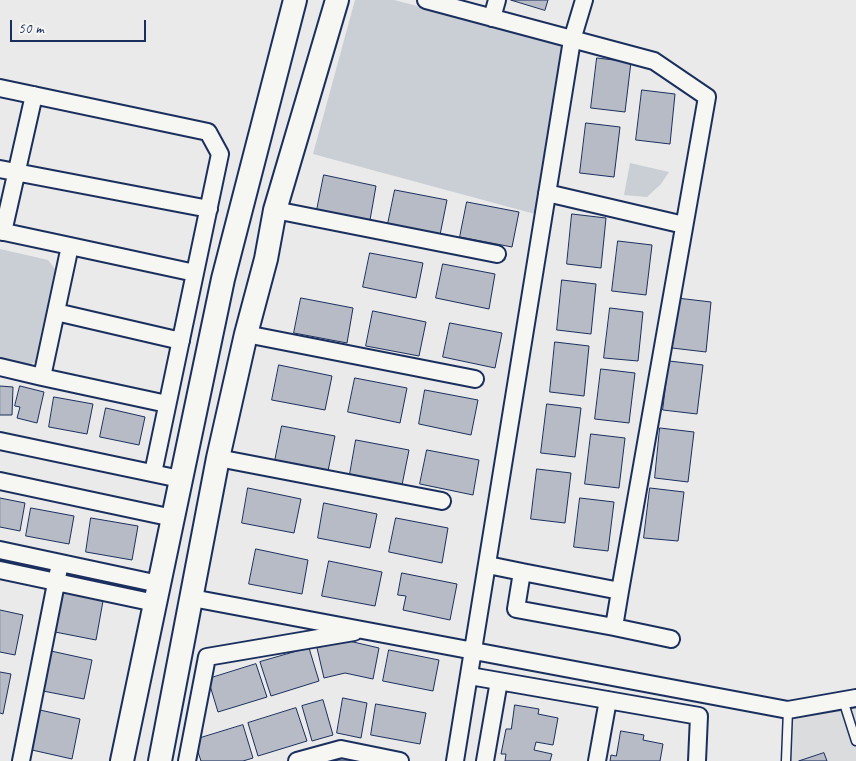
<!DOCTYPE html>
<html>
<head>
<meta charset="utf-8">
<style>
  body { margin:0 }
  #map { position:relative; width:856px; height:761px; overflow:hidden; background:#e9eae9; font-family:Caveat,sans-serif }
  canvas { display:block }
  .scale { position:absolute; left:10px; top:20px; width:136px; height:22px; box-sizing:border-box; border:2px solid #1b2f5e; border-top:0; padding-left:6px; font-size:15px; line-height:18px; white-space:nowrap; color:#1b2f5e; -webkit-text-stroke:4px #f6f6f2; paint-order:stroke }
</style>
</head>
<body>
<div id="map">
<canvas width="856" height="761"></canvas>
<div class="scale">50 m</div>
</div>
<script>
const ctx = document.querySelector('canvas').getContext('2d');
ctx.lineJoin = 'round';
function fillPath(path, color) { ctx.fillStyle = color; ctx.fill(path, 'evenodd'); }
function stroke(path, color, width, dash) { ctx.strokeStyle = color; ctx.lineWidth = width; ctx.lineCap = dash ? 'butt' : 'round'; ctx.setLineDash(dash || []); ctx.stroke(path); }
fillPath(new Path2D(`
  M856,698V761H786L788,710Z`), '#dadcde');
fillPath(new Path2D(`
  M355,0H394L564,44L535,214L313,154Z
  M630,163L669,172L661,184L647,197L624,195Z
  M0,249L48,260L55,269L35,362L27,366L0,360Z`), '#caced5');
const building = new Path2D(`
  M511,0H548L545,10Z
  M597,58L631,62L625,112L591,108Z
  M642,90L675,94L670,144L636,140Z
  M586,123L620,127L614,177L580,173Z
  M324,175L376,186L370,220L317,210Z
  M395,190L447,200L440,235L388,224Z
  M467,202L519,212L512,247L460,237Z
  M572,214L606,218L601,268L567,264Z
  M618,241L652,245L646,295L612,291Z
  M370,253L423,263L416,298L363,287Z
  M443,264L495,274L489,309L436,298Z
  M562,280L596,284L591,334L557,330Z
  M301,298L353,308L347,343L294,333Z
  M677,298L711,302L706,352L672,348Z
  M610,308L643,312L638,361L604,358Z
  M373,311L426,322L419,356L366,346Z
  M450,323L502,333L495,368L443,357Z
  M555,342L589,346L584,396L550,392Z
  M669,361L703,365L697,414L663,410Z
  M279,365L332,376L325,410L272,400Z
  M601,369L635,373L629,423L595,419Z
  M355,378L407,388L400,423L348,412Z
  M0,386L13,387L12,415H0Z
  M20,386L44,392L37,423L17,418L20,407L15,406Z
  M425,390L478,400L471,435L419,424Z
  M54,397L93,404L87,434L49,427Z
  M547,404L581,408L575,457L541,453Z
  M106,408L145,417L139,445L100,437Z
  M282,426L335,436L328,471L275,461Z
  M660,428L694,432L688,482L655,478Z
  M591,434L625,438L619,488L585,484Z
  M356,440L409,450L402,485L350,474Z
  M427,450L479,460L473,495L420,484Z
  M537,469L571,473L565,523L531,519Z
  M248,488L301,499L294,533L242,523Z
  M650,488L684,492L678,541L644,538Z
  M0,498L25,503L20,531L0,527Z
  M580,498L614,502L608,551L574,547Z
  M324,503L377,514L370,548L318,538Z
  M31,508L74,516L69,544L26,536Z
  M91,518L138,526L132,560L86,552Z
  M396,518L448,528L442,563L389,552Z
  M256,549L308,560L302,594L249,584Z
  M329,561L382,572L375,606L322,596Z
  M402,573L457,584L450,620L403,610L406,596L398,595Z
  M63,592L103,601L96,640L55,632Z
  M0,610L23,615L15,655L0,652Z
  M349,641L379,648L373,679L345,673L324,678L317,648Z
  M309,648L319,681L271,696L260,662Z
  M389,650L439,660L433,691L383,681Z
  M51,651L92,660L84,699L43,691Z
  M256,664L267,697L218,712L208,679Z
  M0,672L11,674L3,714L0,713Z
  M343,698L367,703L361,738L337,733Z
  M323,700L333,735L312,741L302,706Z
  M376,704L426,713L420,744L371,735Z
  M515,705L539,709L538,714L558,718L553,745L536,742L534,750L552,754L550,761H505L506,754H501L506,729H511Z
  M296,708L307,741L258,756L248,723Z
  M40,710L80,719L72,759L32,750Z
  M243,725L253,758L243,761H201L194,740Z
  M621,731L644,735L643,740L663,744L660,761H610L611,755L616,756Z
  M824,753L827,761H799Z
  M350,756L351,761H335Z`);
fillPath(building, '#b6bbc6');
stroke(building, '#1b2f5e', 1);
const lane = new Path2D(`
  M843,700L856,741
  M786,761L788,710`);
const street = new Path2D(`
  M426,0L654,61L707,97L620,591L614,627L516,609L522,572L620,591
  M492,18L497,0
  M0,88L208,132L220,154L153,473
  M0,169L209,209
  M547,193L684,225
  M275,210L497,254
  M0,231L70,246L42,377L0,367
  M3,232L34,95
  M70,246L195,273
  M56,312L181,341
  M246,334L475,379
  M42,377L167,404
  M0,441L180,479
  M218,458L442,501
  M0,481L173,518
  M0,550L159,584
  M488,565L522,572
  M0,570L155,603
  M192,598L788,710L856,698
  M614,627L671,639
  M470,676L699,716L697,761
  M21,761L60,563
  M187,761L207,657L354,632
  M297,761L341,749L400,761
  M455,761L572,40L584,0
  M485,761L499,681
  M597,761L608,700`);
const secondary = new Path2D(`
  M122,761L223,279L295,0
  M160,761L218,458L246,334L266,259L275,210L337,0`);
stroke(lane, '#1b2f5e', 11);
stroke(street, '#1b2f5e', 20);
stroke(secondary, '#1b2f5e', 26);
stroke(lane, '#f6f6f2', 8);
stroke(street, '#f6f6f2', 16);
stroke(secondary, '#f6f6f2', 22);
</script>
</body>
</html>
